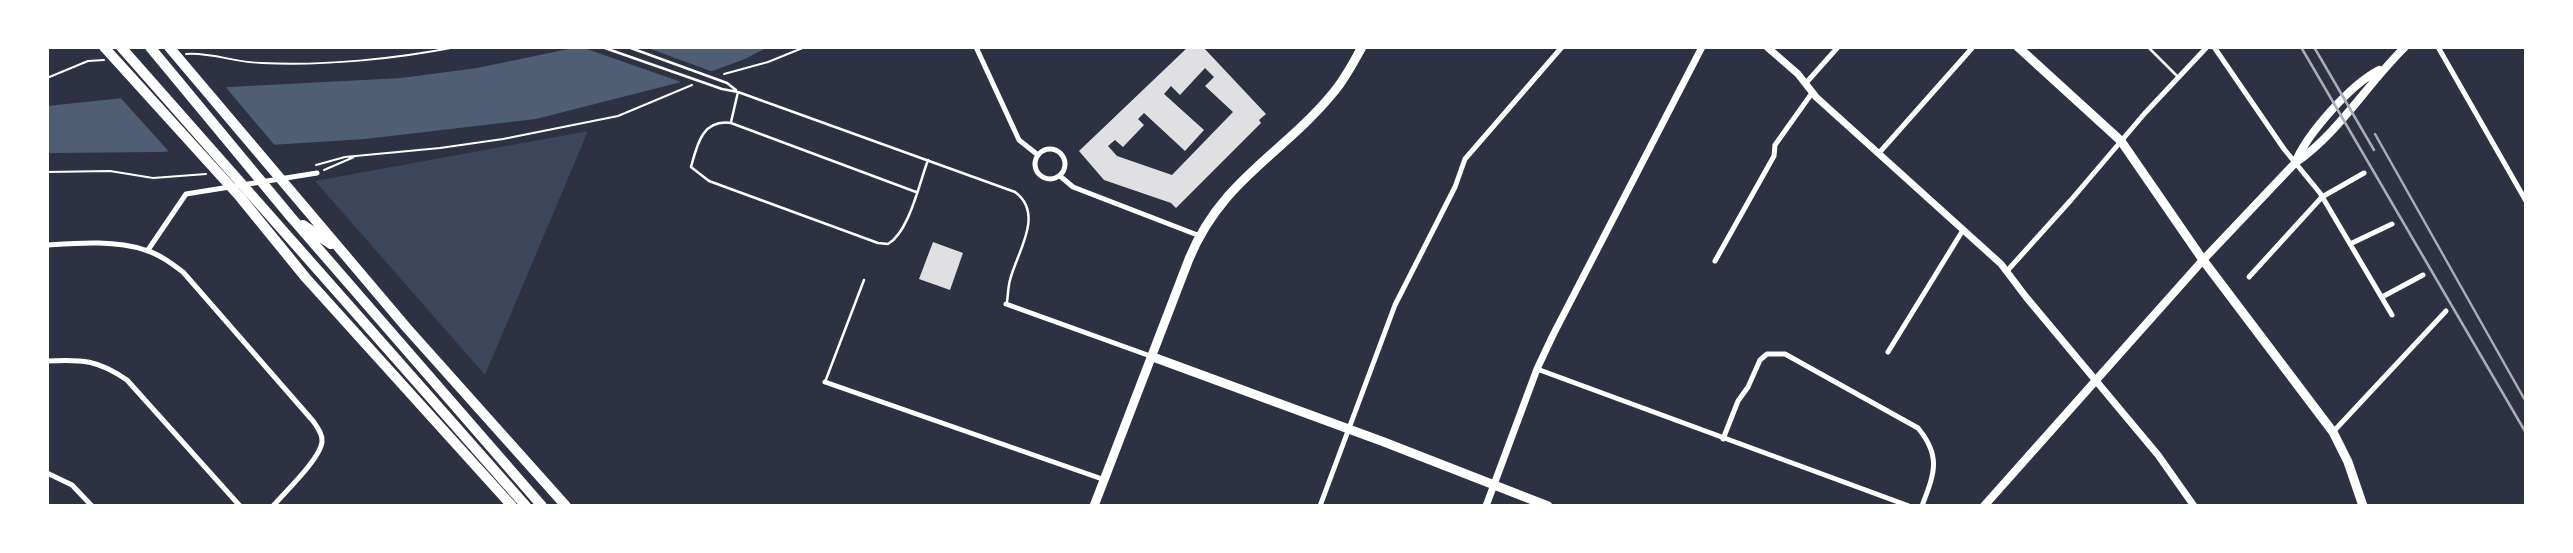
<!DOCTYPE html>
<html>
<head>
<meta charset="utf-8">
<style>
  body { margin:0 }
  #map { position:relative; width:2573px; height:553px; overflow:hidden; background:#2d3142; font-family:Cabin,sans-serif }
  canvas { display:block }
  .frame { position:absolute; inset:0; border:49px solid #fff; pointer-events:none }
</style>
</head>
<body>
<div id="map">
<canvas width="2573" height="553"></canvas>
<div class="frame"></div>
</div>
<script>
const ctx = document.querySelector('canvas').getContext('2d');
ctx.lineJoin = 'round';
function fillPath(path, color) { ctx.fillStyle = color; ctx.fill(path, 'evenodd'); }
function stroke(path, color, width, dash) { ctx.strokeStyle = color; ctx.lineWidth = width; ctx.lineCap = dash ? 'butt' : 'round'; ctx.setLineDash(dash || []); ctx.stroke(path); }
fillPath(new Path2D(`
  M588,131L485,375L315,181Z`), '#3c4559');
fillPath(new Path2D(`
  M578,47H768L745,59L685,81L536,119L365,139L161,152L47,153V106L229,87L401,78L477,68Z`), '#4f5d75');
fillPath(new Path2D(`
  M581,47H645L716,73L687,84Z
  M223,84L277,148L172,155L118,95Z`), '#2d3142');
fillPath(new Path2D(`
  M1188,47H1203L1266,114L1259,120L1261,123L1176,208L1171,203L1104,180L1079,151ZM1205,68L1214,77L1205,86L1233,112L1172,175L1117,156L1108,146L1115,140L1123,147L1144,125L1138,119L1144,113L1185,151L1204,130L1164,94L1171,86L1180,95Z
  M933,242L963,253L950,290L919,279Z`), '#e0e0e3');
stroke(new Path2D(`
  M186,54C212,52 236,63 262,63C324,66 395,59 456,47
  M724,74L768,62L805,47
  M47,78L88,61L104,60
  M316,165L345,157L440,148L503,139L618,116L692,85
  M324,170L354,157
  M47,172L110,171L153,178L206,174`), '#fff', 2);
stroke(new Path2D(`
  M602,47L722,89L738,92L1015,192C1045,214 1017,252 1010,280C1008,287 1008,295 1007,302
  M628,47L727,83L736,90
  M2148,47L2178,77
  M731,122L738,92
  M916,192L731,123C702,119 697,145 691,167L709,181L878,243L888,244C909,232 919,184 928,160
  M825,382L864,280`), '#fff', 2.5);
stroke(new Path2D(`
  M976,47L1019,140L1038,155
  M2214,47L2284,149L2320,193L2392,315
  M2438,47L2526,201
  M1806,83L1838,47
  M1035 164a15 15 0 1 1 30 0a15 15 0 1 1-30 0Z
  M1879,153L1973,47
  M1060,176L1073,187L1200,236
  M2350,244L2392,224
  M47,245C78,243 115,240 145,250C159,254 171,263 183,272L313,421C317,427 323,434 322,442C320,459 285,492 273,506
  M148,250L186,194L317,173
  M1715,261L1774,156L1775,145L1812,93
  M2007,271L2071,200L2145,113L2207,47
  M2249,277L2322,197L2364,173
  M2382,297L2423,275
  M1006,304L1153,357
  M1888,352L1963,230
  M47,361C82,359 98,360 127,380L240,506
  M1537,369L1909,506
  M825,382L1105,480
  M2333,432L2446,311
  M1723,439L1738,401L1748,387L1760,360L1767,354H1785L1918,428C1942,457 1934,474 1922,506
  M47,473L72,485L92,506
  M1320,506L1395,305L1455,187L1465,159L1562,47`), '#fff', 5);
stroke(new Path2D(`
  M1767,47L1798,74L1816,97L2001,264L2026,297L2158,455L2194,506
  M1486,506L1537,369L1553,335L1702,47`), '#fff', 7);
stroke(new Path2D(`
  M2295,163C2307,134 2350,85 2379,70
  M1984,506L2203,260L2295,163C2339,133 2367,84 2405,47`), '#fff', 8);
stroke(new Path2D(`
  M2018,47L2121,141L2203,260L2333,432L2348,462L2363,506
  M1153,357L1384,442L1548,506
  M1094,506L1189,259C1222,179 1282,155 1333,93C1345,79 1353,63 1362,47`), '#fff', 9);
stroke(new Path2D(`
  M104,47L240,197L306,278L512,506
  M121,47L526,506
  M150,47L290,216L542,506
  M169,47L406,327L566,506
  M303,225L331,244`), '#fff', 10);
stroke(new Path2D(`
  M2301,47L2526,433
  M2314,47L2374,150
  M2375,134L2526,402`), '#abadb3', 2.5);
</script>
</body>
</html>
